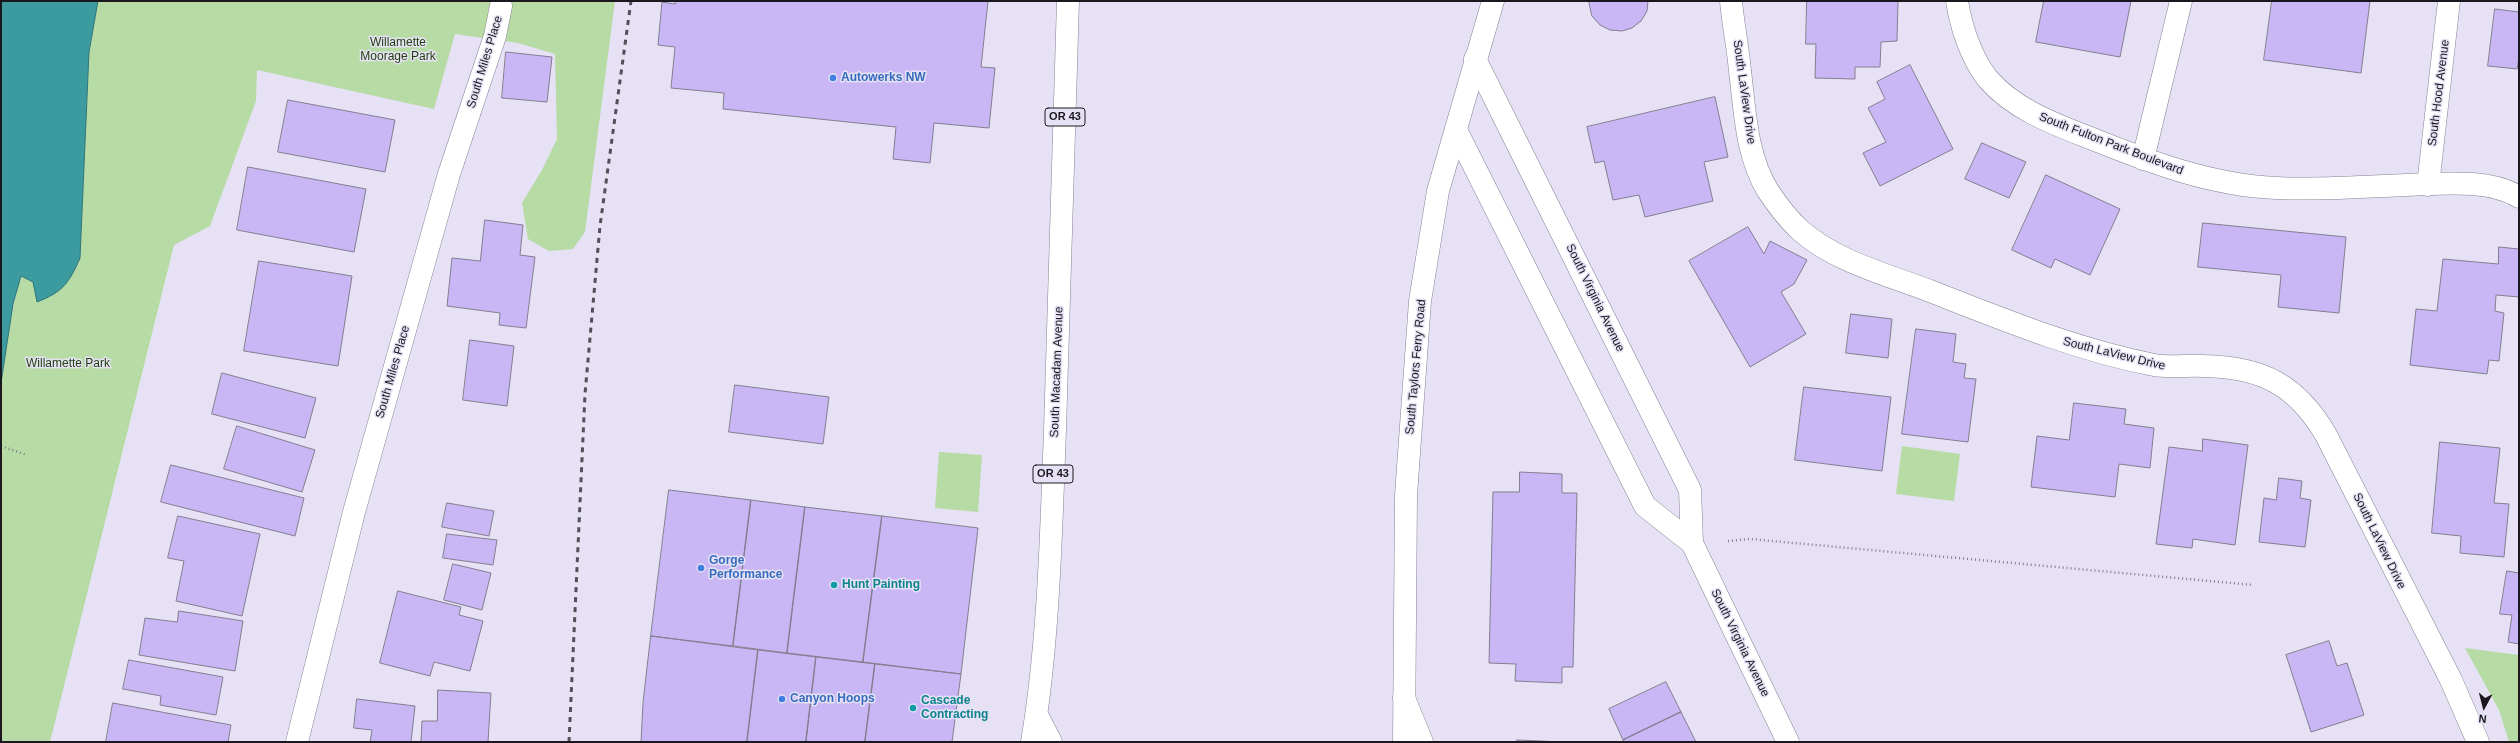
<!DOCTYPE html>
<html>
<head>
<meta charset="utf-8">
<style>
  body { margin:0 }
  #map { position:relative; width:2520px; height:743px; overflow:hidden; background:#e6e1f4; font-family:Helvetica,sans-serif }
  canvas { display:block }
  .frame { position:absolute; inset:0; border:2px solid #1a181e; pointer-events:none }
  .north { position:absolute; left:2464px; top:687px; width:40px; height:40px; -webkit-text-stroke:3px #e6e1f4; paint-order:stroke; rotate:187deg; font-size:11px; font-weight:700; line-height:16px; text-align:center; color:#1a181e }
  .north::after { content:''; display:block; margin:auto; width:14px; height:18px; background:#1a181e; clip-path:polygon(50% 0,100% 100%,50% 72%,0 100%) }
</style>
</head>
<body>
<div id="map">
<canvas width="2520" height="743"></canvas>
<div class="frame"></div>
<div class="north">N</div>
</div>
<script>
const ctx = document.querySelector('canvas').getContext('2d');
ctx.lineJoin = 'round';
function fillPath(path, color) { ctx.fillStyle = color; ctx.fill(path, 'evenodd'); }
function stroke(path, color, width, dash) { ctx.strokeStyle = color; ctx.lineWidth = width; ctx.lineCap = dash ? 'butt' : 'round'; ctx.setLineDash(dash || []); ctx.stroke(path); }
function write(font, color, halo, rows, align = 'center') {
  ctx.font = font + ' Helvetica,sans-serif'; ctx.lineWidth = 3; ctx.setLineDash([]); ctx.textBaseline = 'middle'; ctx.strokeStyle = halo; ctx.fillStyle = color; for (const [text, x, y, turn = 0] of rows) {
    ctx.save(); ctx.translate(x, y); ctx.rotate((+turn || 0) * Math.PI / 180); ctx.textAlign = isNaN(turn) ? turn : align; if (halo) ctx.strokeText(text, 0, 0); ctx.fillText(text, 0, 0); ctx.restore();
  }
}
fillPath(new Path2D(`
  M98,1H615L585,232L573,249L549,251L528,239L522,203L542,170L557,139L555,54L518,43L455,34L434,109L257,70L256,101L210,226L174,245L50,742H1V383C5,347 11,311 21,276L33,282L37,302L80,258L89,52Z
  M1902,446L1960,454L1954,501L1896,494Z
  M939,452L982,455L978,512L935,508Z
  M2465,648L2519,655V742H2509L2499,710Z`), '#b7dba5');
const water = new Path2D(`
  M1,1H98L89,52L80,258C69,283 63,292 37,302L33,282L21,276L13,304L1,383Z`);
fillPath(water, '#3b9b9e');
stroke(water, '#317478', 1);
const building = new Path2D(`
  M675,1H988L981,67L995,68L989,128L934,123L930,163L893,159L896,127L723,109L724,93L671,88L675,47L658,45L662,2L675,4Z
  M1589,1H1648L1647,11L1641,21L1632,28L1622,31L1610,30L1600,25L1592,16Z
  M1807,1H1898L1897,41L1881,42L1880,67H1855V79L1815,78L1816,44H1806Z
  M2044,1H2131L2120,57L2036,42Z
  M2272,1H2370L2361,73L2264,60Z
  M2495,9L2519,12V58L2517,69L2488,66Z
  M506,52L552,57L547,102L502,98Z
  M1910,65L1953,149L1880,186L1863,153L1886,142L1868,108L1885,99L1877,82Z
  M1715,97L1728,157L1704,162L1713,201L1645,217L1639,195L1613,200L1604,161L1595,163L1587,127Z
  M288,100L395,120L385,172L278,152Z
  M1982,143L2026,162L2009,198L1965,179Z
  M248,167L366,189L354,252L237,230Z
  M2046,175L2120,209L2090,275L2055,259L2051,268L2012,250Z
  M485,220L523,225L520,255L535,257L526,328L499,325L500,313L447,306L452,258L480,261Z
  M2203,223L2346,237L2339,313L2278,307L2281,275L2198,267Z
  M1748,227L1764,254L1770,241L1807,260L1794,284L1781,292L1806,334L1750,367L1689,261Z
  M2499,247L2519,249V297L2496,295L2495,311L2504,313L2499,361L2489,360L2487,374L2410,365L2416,309L2437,311L2443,259L2498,264Z
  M259,261L352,276L338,366L244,351Z
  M1851,314L1892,319L1888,358L1846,353Z
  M1916,329L1956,334L1953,362L1966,364L1964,378L1976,379L1968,442L1902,434Z
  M470,340L514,346L507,406L463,400Z
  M222,373L316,398L305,438L212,414Z
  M735,385L829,397L823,444L729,432Z
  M1804,387L1891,397L1882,471L1795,460Z
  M2074,403L2126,409L2124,424L2154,428L2150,468L2119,464L2115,497L2031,487L2037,436L2069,440Z
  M237,426L315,450L302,492L224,469Z
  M2203,439L2248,445L2235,545L2193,539L2192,548L2156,544L2169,447L2202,451Z
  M2440,442L2500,448L2494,503L2509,504L2504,557L2460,553L2461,536L2432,533Z
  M171,465L304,498L295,536L161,502Z
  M1520,472L1562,474V493H1577L1573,667H1562V683L1515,681L1516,664L1489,663L1493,492H1519Z
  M2279,478L2302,481L2300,498L2311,500L2305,547L2259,542L2264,498L2276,500Z
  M669,490L751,500L733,646L651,636Z
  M751,500L805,507L787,653L733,646Z
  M447,503L494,511L489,536L442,527Z
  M805,507L882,516L863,662L787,653Z
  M178,516L260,534L242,616L176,601L184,561L168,558Z
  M882,516L978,528L961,674L863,662Z
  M447,534L497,540L493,565L443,558Z
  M453,564L491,573L482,610L444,600Z
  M2507,571L2519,573V644L2508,642L2512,615L2500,614Z
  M398,591L461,607L459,615L483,621L470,671L434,662L430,676L380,663Z
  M179,611L243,621L235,671L139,655L145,618L177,622Z
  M651,636L758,650L747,742H641L643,703Z
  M2329,641L2337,666L2347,663L2364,715L2311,732L2286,655Z
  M758,650L816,657L806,742H747Z
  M816,657L875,664L865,742H806Z
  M129,660L223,677L216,715L160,705L161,696L123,689Z
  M875,664L961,674L952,742H865Z
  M1666,682L1681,712L1623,740L1609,709Z
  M438,690L491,693L488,742H421L422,721H437Z
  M357,699L415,706L411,742H370L372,730L354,728Z
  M113,703L231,725L228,742H106Z
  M1681,712L1696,742H1624L1623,740Z
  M1517,740L1563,742H1517Z`);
fillPath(building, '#c9b6f5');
stroke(building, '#837e8f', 1);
const street = new Path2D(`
  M1731,1C1733,24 1738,47 1740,71C1745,111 1746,155 1768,191C1776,203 1789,220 1800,230C1834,261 1888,275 1930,291C2004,320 2077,350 2154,365C2171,368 2187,365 2204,366C2262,367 2297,385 2326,435L2451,680L2478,742
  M1957,1C1961,27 1971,57 1987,78C2013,109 2054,124 2090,138C2150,162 2210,185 2276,188C2318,190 2362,187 2405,185C2439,184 2489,178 2519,197
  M1475,59L1690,490L1692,543L1788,742
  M1456,130L1645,506L1692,543
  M2143,159L2181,1
  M2428,185L2449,1
  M297,742L354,512L449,174L495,36L501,6`);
const secondary = new Path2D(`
  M1404,742L1406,495L1420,301L1438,191L1493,1`);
const primary = new Path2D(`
  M1404,698L1422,742
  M1037,715L1051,742
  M1032,742C1049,640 1051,533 1055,430C1060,287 1064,144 1068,1`);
stroke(street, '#868193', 23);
stroke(secondary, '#868193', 23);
stroke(primary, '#868193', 23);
stroke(new Path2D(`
  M1,446L27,455
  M1728,541L1750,539L2253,585`), '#837f8c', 2.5, [1, 3]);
stroke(street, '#fff', 22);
stroke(secondary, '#fff', 22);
stroke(primary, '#fff', 22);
stroke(new Path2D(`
  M569,742L585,394L600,226L631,1`), '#524f59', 3, [5, 5]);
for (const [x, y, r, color] of [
  [833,78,4,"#3f7fe0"],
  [701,568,4,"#3f7fe0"],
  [834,585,4,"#0f9aa8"],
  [782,699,4,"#3f7fe0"],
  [913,708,4,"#0f9aa8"]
]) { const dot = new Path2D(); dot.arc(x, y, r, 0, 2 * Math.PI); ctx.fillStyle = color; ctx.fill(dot); stroke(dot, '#e6e1f4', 1.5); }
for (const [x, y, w] of [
  [1065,117,40],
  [1053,474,40]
]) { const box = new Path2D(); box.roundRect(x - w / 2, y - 9, w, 18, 3); ctx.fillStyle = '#e6e1f4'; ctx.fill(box); stroke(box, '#1a181e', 1); }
write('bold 11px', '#1a181e', null, [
  ["OR 43",1065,117],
  ["OR 43",1053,474]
]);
write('12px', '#22400e', '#e6e1f4', [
  ["Willamette",398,43],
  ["Moorage Park",398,57],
  ["Willamette Park",68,364]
]);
write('12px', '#1a181e', '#e6e1f4', [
  ["South Miles Place",485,62,-73],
  ["South LaView Drive",1744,92,82],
  ["South Hood Avenue",2439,93,-83],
  ["South Fulton Park Boulevard",2111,144,21],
  ["South Virginia Avenue",1595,298,64],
  ["South LaView Drive",2114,354,14],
  ["South Taylors Ferry Road",1416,367,-85],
  ["South Miles Place",393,372,-74],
  ["South Macadam Avenue",1057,372,-88],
  ["South LaView Drive",2379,541,64],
  ["South Virginia Avenue",1740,643,64]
]);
write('bold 12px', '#366cbe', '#e6e1f4', [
  ["Autowerks NW",841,78],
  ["Gorge",709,561],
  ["Performance",709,575],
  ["Canyon Hoops",790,699]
], 'left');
write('bold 12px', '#0d838f', '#e6e1f4', [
  ["Hunt Painting",842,585],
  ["Cascade",921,701],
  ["Contracting",921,715]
], 'left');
</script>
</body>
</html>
